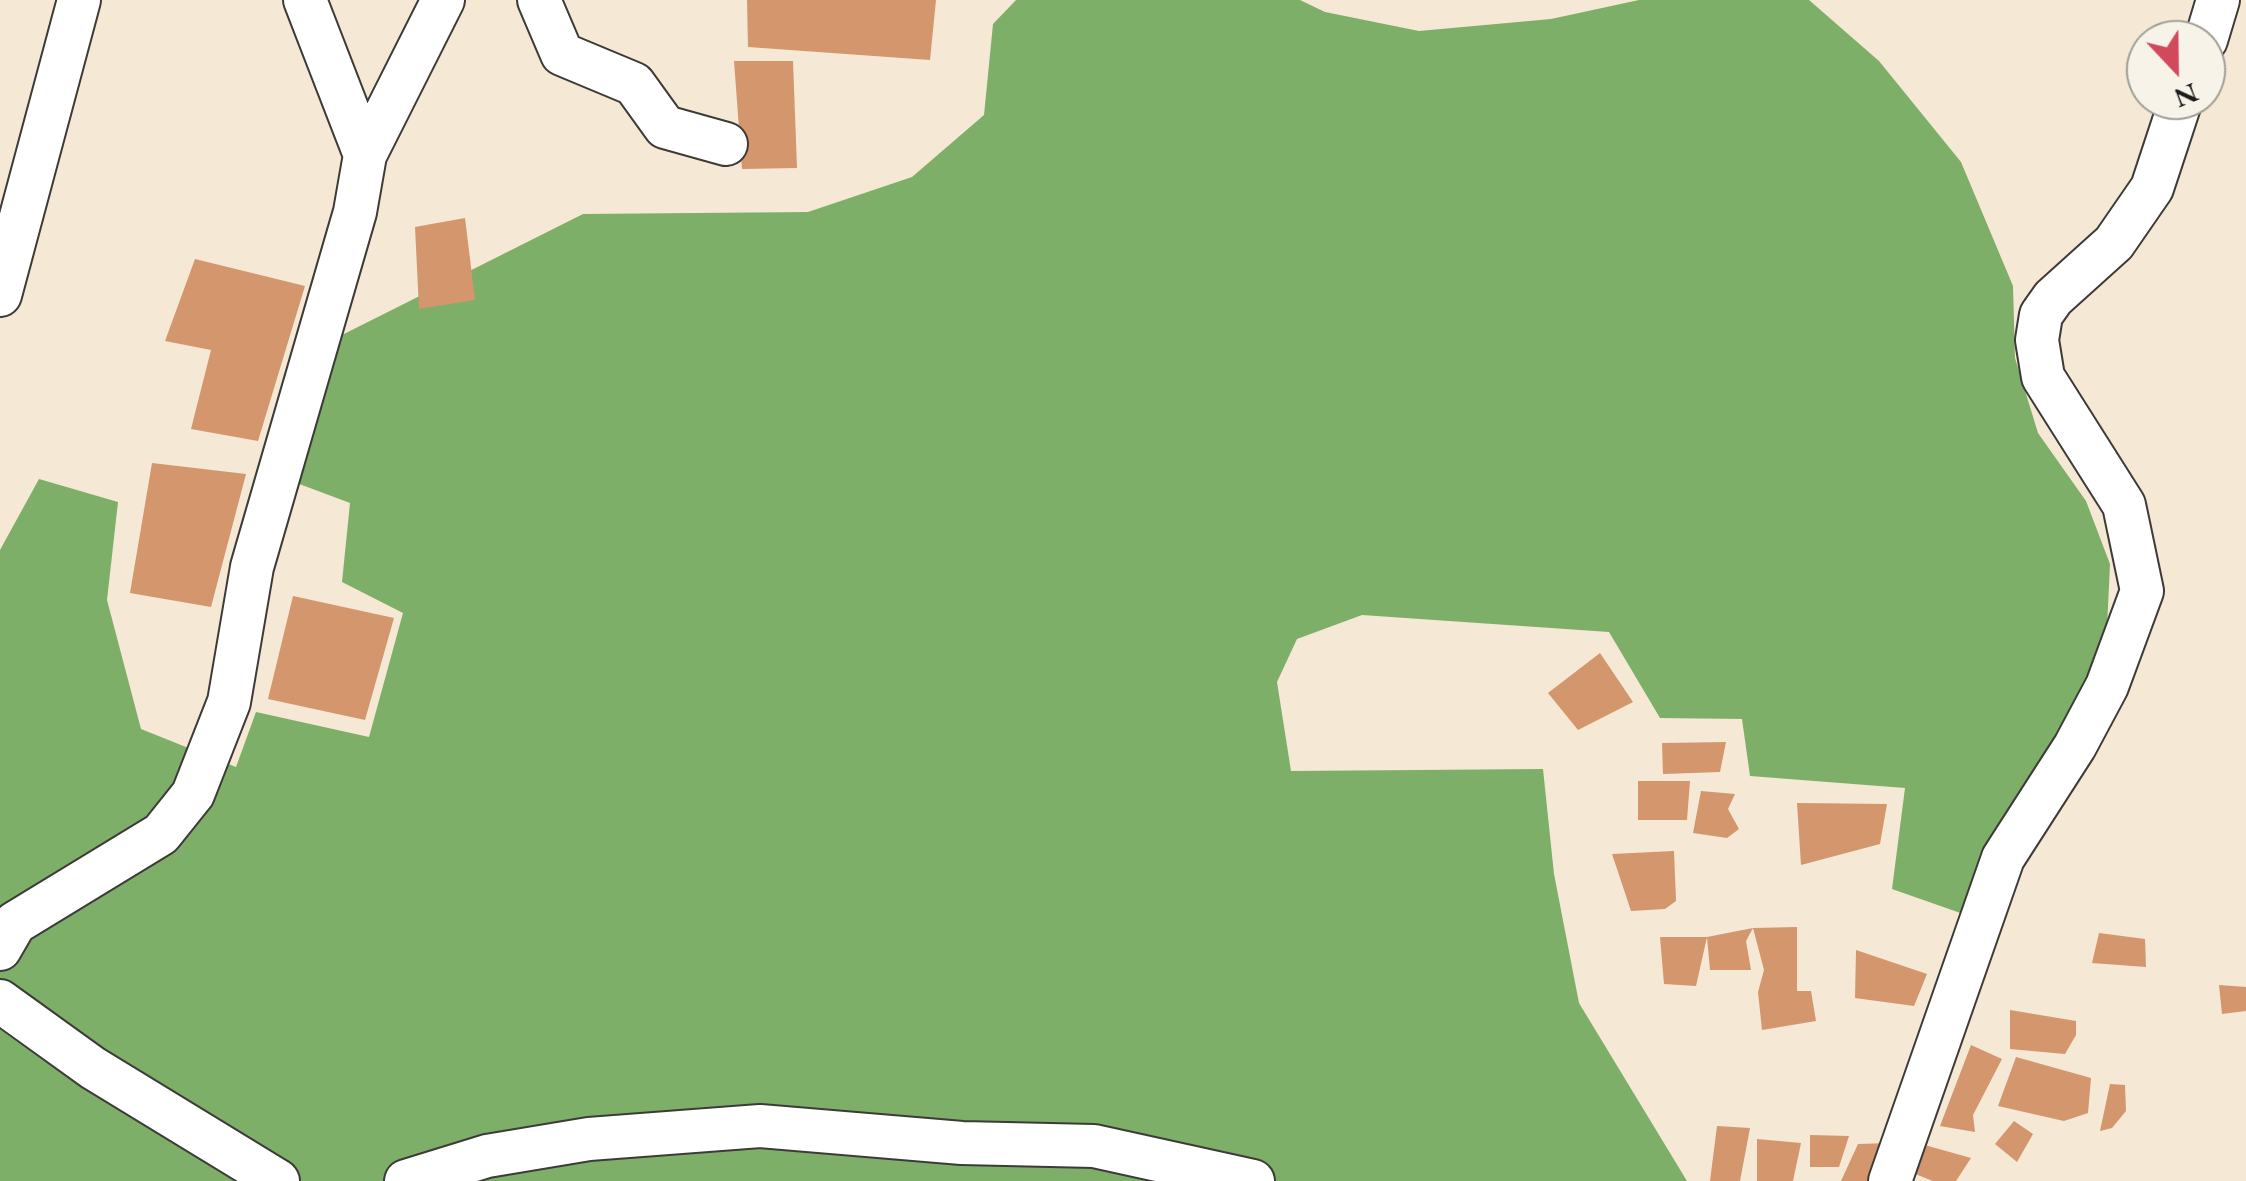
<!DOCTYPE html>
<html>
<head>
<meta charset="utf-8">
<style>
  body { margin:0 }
  #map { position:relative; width:2246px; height:1181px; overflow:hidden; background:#f5e8d4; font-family:"EB Garamond",serif }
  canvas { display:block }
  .north { position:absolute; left:2126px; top:20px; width:100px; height:100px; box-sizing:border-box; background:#f7f3e8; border:2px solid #9f9d96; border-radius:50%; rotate:158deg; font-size:28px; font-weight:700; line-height:40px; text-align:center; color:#1c1c1c }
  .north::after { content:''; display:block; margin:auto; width:35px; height:45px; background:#d1495b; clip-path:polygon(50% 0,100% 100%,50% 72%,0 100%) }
</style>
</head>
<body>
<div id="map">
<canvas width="2246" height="1181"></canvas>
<div class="north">N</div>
</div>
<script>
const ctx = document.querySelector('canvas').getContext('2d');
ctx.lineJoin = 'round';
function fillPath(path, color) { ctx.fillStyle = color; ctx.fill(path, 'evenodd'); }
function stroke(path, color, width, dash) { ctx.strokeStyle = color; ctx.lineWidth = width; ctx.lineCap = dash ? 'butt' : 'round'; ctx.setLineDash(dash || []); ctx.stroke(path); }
fillPath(new Path2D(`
  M1016,0H1300L1325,12L1419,31L1551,19L1639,0H1809L1879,61L1961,162L2013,286L2015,358L2038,433L2086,501L2110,564L2107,628L2079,705L1969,916L1892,889L1905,788L1750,776L1742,719L1660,718L1609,632L1362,615L1297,639L1277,682L1291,771L1543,769L1554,874L1579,1003L1687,1181H0V550L39,479L118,502L107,600L141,729L236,767L256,712L369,737L403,613L342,582L350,503L294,482L330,341L583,214L808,212L912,177L984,115L993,24Z`), '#7eaf69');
fillPath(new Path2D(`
  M747,0H936L930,60L748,47Z
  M734,61H793L797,168L742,169Z
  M465,218L475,300L419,309L415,227Z
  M195,259L305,286L258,441L191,429L211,350L165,341Z
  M152,463L246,474L211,607L130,593Z
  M293,596L394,618L365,720L268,699Z
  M1600,653L1633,702L1578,730L1548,693Z
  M1726,742L1720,772L1663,774L1662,743Z
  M1638,781H1690L1687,820H1638Z
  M1701,791L1735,794L1728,809L1739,829L1727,838L1693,833Z
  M1797,803L1887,804L1880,844L1801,865Z
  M1674,851L1676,901L1665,909L1631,911L1612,854Z
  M1797,927V991H1811L1816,1021L1762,1030L1758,992L1764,970L1753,928L1746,941L1751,970H1710L1707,937L1753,928Z
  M2099,933L2145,939L2146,967L2092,963Z
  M1660,937H1707L1696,986L1664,984Z
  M1856,950L1927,974L1914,1006L1855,998Z
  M2219,985L2246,987V1011L2222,1014Z
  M2010,1010L2076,1021V1035L2065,1054L2010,1049Z
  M1971,1045L2002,1059L1973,1115L1975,1132L1940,1126Z
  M2016,1057L2091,1078L2088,1113L2064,1121L1998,1106Z
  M2110,1084L2125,1085L2126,1111L2112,1128L2100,1131Z
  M2014,1121L2033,1134L2017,1162L1995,1144Z
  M1717,1126L1750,1128L1740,1181H1710Z
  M1810,1135L1849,1136L1839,1167H1810Z
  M1757,1139L1801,1143L1793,1181H1757Z
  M1890,1143L1872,1181H1841L1858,1144Z
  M1921,1144L1971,1158L1956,1181H1933L1905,1170Z`), '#d3966d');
const minor = new Path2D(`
  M539,0L562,54L634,84L665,127L726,144
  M2206,40L2218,0
  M365,155L443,0
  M0,295L79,0
  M0,949L15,923L161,834L193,794L229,702L252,567L355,212L365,155L305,0
  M0,1001L93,1068L278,1181
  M406,1181L487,1156L589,1139L760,1126L962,1143L1094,1146L1253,1181
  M1890,1181L2003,858L2075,746L2107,686L2142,591L2124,505L2043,377L2037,340L2041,315L2053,298L2114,243L2152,188L2181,100`);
stroke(minor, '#3d3b38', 46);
stroke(minor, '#fff', 42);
</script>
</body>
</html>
